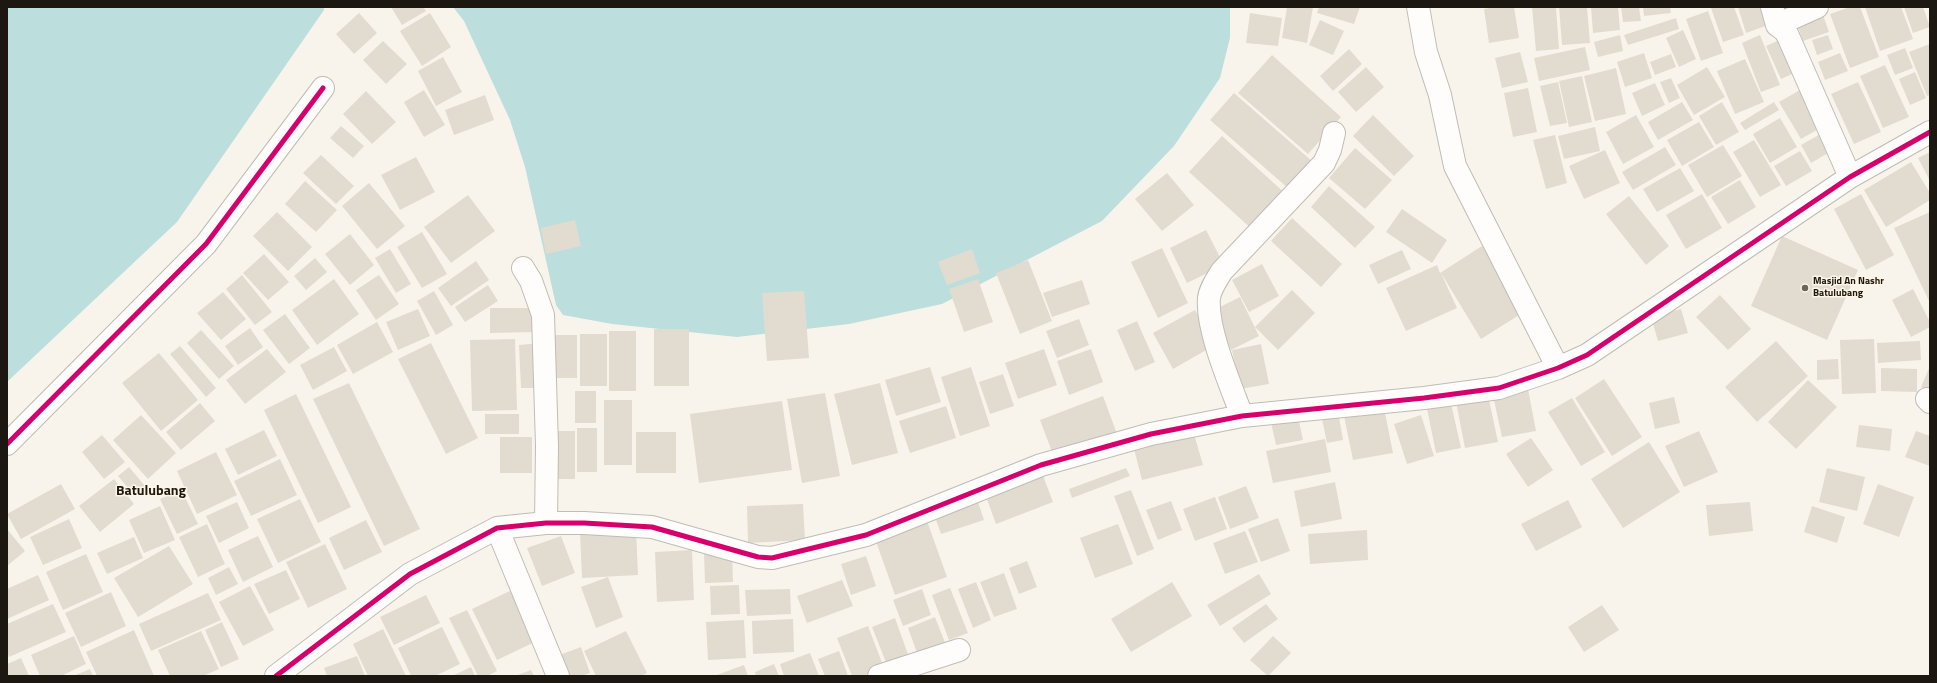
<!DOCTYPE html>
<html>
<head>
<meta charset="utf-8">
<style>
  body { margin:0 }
  #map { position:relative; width:1937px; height:683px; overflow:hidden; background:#f9f4eb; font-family:"Titillium Web",sans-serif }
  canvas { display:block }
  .frame { position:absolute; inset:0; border:8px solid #1c1811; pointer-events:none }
</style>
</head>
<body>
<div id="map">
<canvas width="1937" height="683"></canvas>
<div class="frame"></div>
</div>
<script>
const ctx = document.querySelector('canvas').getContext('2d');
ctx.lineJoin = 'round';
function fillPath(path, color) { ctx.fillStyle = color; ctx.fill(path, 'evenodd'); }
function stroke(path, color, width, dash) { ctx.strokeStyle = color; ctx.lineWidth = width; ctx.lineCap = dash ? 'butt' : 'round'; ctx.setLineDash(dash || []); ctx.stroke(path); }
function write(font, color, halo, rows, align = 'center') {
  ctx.font = font + ' "Titillium Web",sans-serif'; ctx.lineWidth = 3; ctx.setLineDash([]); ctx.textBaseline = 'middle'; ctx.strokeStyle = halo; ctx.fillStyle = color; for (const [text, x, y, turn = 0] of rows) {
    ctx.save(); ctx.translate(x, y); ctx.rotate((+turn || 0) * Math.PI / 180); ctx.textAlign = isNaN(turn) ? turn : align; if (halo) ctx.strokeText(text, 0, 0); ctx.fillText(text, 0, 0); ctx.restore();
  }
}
fillPath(new Path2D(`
  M7,7H324V10L177,222L7,382Z
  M453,7H1230V38L1220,78L1174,146L1102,221L942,304L849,324L737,337L612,324L563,315L556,305L525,167L510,120L464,21Z`), '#bcdfdd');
fillPath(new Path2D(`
  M391,7H423L426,11L402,25Z
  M1287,7H1313L1307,43L1282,38Z
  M1319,7H1360L1354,24L1317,13Z
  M1495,7H1514L1519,38L1489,43L1484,9Z
  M1532,7H1556L1559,49L1536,51Z
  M1559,7H1587L1590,43L1562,45Z
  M1591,7H1618L1620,30L1593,33Z
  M1621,7H1639L1641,21L1623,22Z
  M1643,7H1670L1671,13L1644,16Z
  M1734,7L1744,35L1723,42L1711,8Z
  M1738,7H1765L1771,24L1746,33Z
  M1850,7H1860L1879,57L1850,68L1830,14Z
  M1865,7H1901L1913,39L1880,51Z
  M1904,7H1923L1930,27L1913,33Z
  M1708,11L1723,53L1701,61L1686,19Z
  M359,13L377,33L354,54L336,34Z
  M430,13L451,47L422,66L400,31Z
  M1250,13L1282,18L1278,46L1246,43Z
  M1823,15L1829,32L1803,41L1797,24Z
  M1676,18L1679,29L1628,45L1624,35Z
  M1320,20L1344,31L1333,55L1309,45Z
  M1683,30L1696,59L1679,67L1666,38Z
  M1620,35L1623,51L1598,57L1594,42Z
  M1760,35L1780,85L1761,92L1742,43Z
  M1828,35L1833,49L1817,55L1812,40Z
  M1786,37L1801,70L1781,79L1766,46Z
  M383,41L407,64L386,84L363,60Z
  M1930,44V95L1927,96L1909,52Z
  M1585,47L1590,70L1539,81L1534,58Z
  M1905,48L1913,68L1895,75L1887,55Z
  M1349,49L1362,64L1333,91L1320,76Z
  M1520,52L1528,82L1502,88L1495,58Z
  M1644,53L1652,78L1625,87L1617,62Z
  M1840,53L1848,71L1825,80L1818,62Z
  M1671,54L1676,67L1655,75L1650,62Z
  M1272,55L1341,117L1308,154L1238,93Z
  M443,57L462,92L436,106L418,71Z
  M1745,59L1764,102L1735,114L1717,71Z
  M1885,65L1909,117L1883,128L1860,76Z
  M1366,67L1384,87L1356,112L1338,92Z
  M1707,67L1725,97L1694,115L1677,85Z
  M1616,68L1626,114L1595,121L1584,76Z
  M1915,72L1926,98L1910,105L1899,79Z
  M1582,76L1592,122L1569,127L1559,81Z
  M1671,78L1680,98L1669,103L1660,82Z
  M1558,82L1567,123L1550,126L1540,86Z
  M1858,82L1881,132L1854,144L1831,94Z
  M1655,83L1665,105L1642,116L1632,93Z
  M1528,88L1537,132L1513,137L1504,93Z
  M424,90L445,125L424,137L404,102Z
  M1800,90L1822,127L1801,139L1779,102Z
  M366,91L396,122L372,144L343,114Z
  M1234,93L1313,162L1289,189L1210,120Z
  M485,95L494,120L454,135L445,110Z
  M1682,102L1693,120L1658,140L1648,122Z
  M1722,102L1739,132L1716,145L1699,116Z
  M1774,102L1779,110L1745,130L1740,123Z
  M1373,115L1414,156L1394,176L1353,136Z
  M1636,115L1654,147L1623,164L1606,132Z
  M1780,118L1797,147L1770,163L1753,134Z
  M1699,122L1714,147L1682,166L1667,140Z
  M341,126L364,146L353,158L330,138Z
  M1595,127L1600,151L1564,159L1558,136Z
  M1824,132L1835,149L1811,163L1801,145Z
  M1555,135L1567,183L1546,189L1533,140Z
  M1222,136L1287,195L1254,231L1189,172Z
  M1754,140L1781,185L1760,197L1733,152Z
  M1723,145L1742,176L1707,197L1688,165Z
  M1665,147L1676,165L1633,190L1622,172Z
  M1355,148L1392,180L1365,209L1329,178Z
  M1605,150L1620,183L1584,199L1569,166Z
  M1800,151L1812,171L1786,186L1774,166Z
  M1930,152V181L1918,158Z
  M321,155L354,186L336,204L303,173Z
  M416,157L435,192L400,210L381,175Z
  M1911,162L1930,193V200L1886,227L1864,190Z
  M1680,168L1694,191L1657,212L1643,189Z
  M1167,173L1194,205L1162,231L1135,199Z
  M1740,180L1756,207L1728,224L1711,197Z
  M305,181L337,210L316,232L285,204Z
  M369,183L405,226L377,249L342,206Z
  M1329,186L1375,227L1355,248L1311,207Z
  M1702,194L1722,228L1686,249L1666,215Z
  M1861,194L1894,255L1866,270L1834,209Z
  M468,195L495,231L451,263L424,227Z
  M1629,196L1669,246L1646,265L1606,214Z
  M1402,209L1447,240L1432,263L1386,232Z
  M277,212L312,247L288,271L253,236Z
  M1930,212V303L1894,228Z
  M1292,218L1342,264L1321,287L1271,241Z
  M575,220L581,246L546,254L541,228Z
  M1206,230L1224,265L1187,283L1170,248Z
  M422,232L447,274L422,288L397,247Z
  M350,234L374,265L350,285L325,254Z
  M1782,236L1858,270L1827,340L1751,306Z
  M1482,246L1524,312L1481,339L1441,273L1457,308L1406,331L1386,288L1437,265L1440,273Z
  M1162,248L1188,303L1158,318L1131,262Z
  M390,249L411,284L396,293L375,258Z
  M972,249L980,273L947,285L938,262Z
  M1402,250L1411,269L1378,284L1369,265Z
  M264,254L289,282L268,300L243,273Z
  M315,258L327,272L306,290L294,276Z
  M1028,260L1052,321L1020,334L996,273Z
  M476,261L489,280L451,306L438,288Z
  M1262,264L1279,296L1249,312L1232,280Z
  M242,275L272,312L255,325L226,289Z
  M379,275L399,304L376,320L356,290Z
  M334,279L359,314L317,345L292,310Z
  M978,279L993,322L964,332L949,289Z
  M1082,280L1090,304L1052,317L1043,293Z
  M488,285L498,301L465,322L455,307Z
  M1913,289L1930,322V327L1911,337L1892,300Z
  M1292,290L1315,313L1278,350L1255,327Z
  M434,291L453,325L436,335L417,301Z
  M804,291L809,358L767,361L762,293Z
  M223,292L246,319L221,340L197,313Z
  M1720,295L1751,329L1728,350L1696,317Z
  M1240,297L1259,336L1231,350L1212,311Z
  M490,308H536V332L490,333Z
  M418,309L430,336L398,350L386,322Z
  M1681,309L1688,333L1658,341L1651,317Z
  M1195,310L1215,345L1173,369L1153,333Z
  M285,314L310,348L289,364L263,330Z
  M1079,319L1089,345L1057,358L1046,331Z
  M1137,321L1155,362L1135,371L1117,330Z
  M377,322L393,352L353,374L337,345Z
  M250,328L263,347L238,365L225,346Z
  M654,329H689V386H654Z
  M201,330L234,366L219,379L187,343Z
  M609,331H636V391H609Z
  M580,334H607V386H580Z
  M550,335H577V378H550Z
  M515,339L517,410L472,411L470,340Z
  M1874,339L1876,393L1842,394L1840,340Z
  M1776,341L1808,376L1757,422L1725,387Z
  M1920,341L1921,360L1878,363L1877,343Z
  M431,343L478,438L446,454L398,359Z
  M541,343L543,388H521L519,345Z
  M1261,344L1269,384L1240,389L1232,350Z
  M180,346L216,388L206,397L170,354Z
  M334,347L347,371L313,390L300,365Z
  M267,349L286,372L245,404L226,380Z
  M1044,349L1057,385L1018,399L1005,363Z
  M1091,349L1103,382L1069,395L1057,361Z
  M159,353L198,400L161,431L122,383Z
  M1838,359L1839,379L1817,380V360Z
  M1930,366V391L1921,387Z
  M930,367L941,402L896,416L885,380Z
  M971,367L990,426L960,436L941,377Z
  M1881,368L1917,369V392L1881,391Z
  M1003,374L1014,406L990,414L979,382Z
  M1604,379L1642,437L1612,456L1575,398Z
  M1808,380L1837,407L1796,449L1768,422Z
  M349,383L420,529L384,546L313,399Z
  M880,383L898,453L852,465L834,394Z
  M1527,384L1536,431L1502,437L1492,391Z
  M575,391H596V423H575Z
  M825,393L840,476L802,483L787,399Z
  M296,394L351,507L318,523L264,410Z
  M1488,395L1498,442L1465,448L1456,402Z
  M1103,396L1117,434L1054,457L1040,420Z
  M1674,397L1680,423L1655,429L1649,403Z
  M1572,398L1605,452L1581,466L1548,412Z
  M1450,399L1461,448L1436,453L1426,404Z
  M604,400H632V465H604Z
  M782,401L792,470L699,483L690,414Z
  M200,403L215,421L181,450L166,432Z
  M946,406L956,438L910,453L899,421Z
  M1384,408L1393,453L1353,460L1344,416Z
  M1338,411L1343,440L1327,443L1321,414Z
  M1297,412L1303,440L1276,445L1270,418Z
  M485,414H519V434H485Z
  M141,415L176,453L148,479L113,440Z
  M1421,415L1434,456L1407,464L1394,424Z
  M1859,425L1892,429L1890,451L1856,447Z
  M577,428H597V472H577Z
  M264,430L277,456L238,475L225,449Z
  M552,431H575V479H552Z
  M1699,431L1718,472L1684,487L1665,446Z
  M1916,431L1930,436V466L1905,457Z
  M636,432H676V473H636Z
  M1194,434L1203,465L1142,480L1134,449Z
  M102,435L125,462L104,479L82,452Z
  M500,437H532V473H500Z
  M1531,438L1553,470L1528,487L1506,454Z
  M1325,439L1331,472L1273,483L1266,451Z
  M1649,442L1680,492L1623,528L1591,479Z
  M216,452L237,495L197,514L177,471Z
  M280,459L297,495L251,516L234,481Z
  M129,467L145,486L134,495L118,476Z
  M1126,468L1130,476L1072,498L1069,489Z
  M1827,468L1865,477L1857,511L1819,502Z
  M1042,473L1053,502L996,524L985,494Z
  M114,479L134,504L100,532L79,506Z
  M1335,482L1342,519L1301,527L1294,491Z
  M61,484L75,509L21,539L7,514Z
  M1878,484L1914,497L1899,537L1863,524Z
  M1246,486L1259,518L1230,529L1218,497Z
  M181,489L198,524L177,534L160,499Z
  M1131,490L1154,549L1137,556L1114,496Z
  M1215,497L1227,529L1195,541L1183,509Z
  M300,499L321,542L278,563L257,519Z
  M1568,500L1582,527L1536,551L1521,524Z
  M1171,501L1182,530L1158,540L1146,510Z
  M237,502L249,528L219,543L206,516Z
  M978,502L984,520L941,534L935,517Z
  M1750,502L1753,531L1709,536L1706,505Z
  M803,504L805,540L748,543L747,506Z
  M160,506L175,540L144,553L129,520Z
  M1812,506L1845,517L1837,543L1804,532Z
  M926,518L947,577L895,595L874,536Z
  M1278,518L1290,551L1261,562L1248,529Z
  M69,519L82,548L43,565L30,537Z
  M366,520L382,552L344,570L329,538Z
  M207,524L225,564L198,577L179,537Z
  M1118,524L1133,564L1095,578L1080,538Z
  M7,529L25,551L7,566Z
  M636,529L638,575L582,578L580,532Z
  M1367,530L1368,560L1310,564L1308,534Z
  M1245,531L1258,562L1225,574L1213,543Z
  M258,536L273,567L243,582L228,550Z
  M561,536L575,573L542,586L527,548Z
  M134,537L143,558L107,574L97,553Z
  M325,544L347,589L308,608L286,562Z
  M169,546L193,584L138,617L114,578Z
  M692,550L694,600L657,602L655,552Z
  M732,550L733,582L705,583L704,552Z
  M86,554L103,592L63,610L46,572Z
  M866,556L876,586L851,595L841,564Z
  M1027,561L1037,587L1019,594L1009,568Z
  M229,567L238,584L216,595L208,578Z
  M286,570L300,599L269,614L254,584Z
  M1004,573L1017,609L994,617L980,582Z
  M1259,574L1271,594L1220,626L1207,605Z
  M38,575L49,600L7,619V589Z
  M608,577L623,617L596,628L581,587Z
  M842,580L853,606L807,623L797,596Z
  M976,582L991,620L973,628L958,589Z
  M1172,582L1192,616L1131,652L1111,619Z
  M739,585L740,614L711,615L710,586Z
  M250,586L274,630L243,646L219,602Z
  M516,588L541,639L497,660L472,609Z
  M950,588L968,633L949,640L932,595Z
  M790,589L791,614L747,616L745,590Z
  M922,589L931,615L903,626L893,600Z
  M111,592L126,626L81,647L65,613Z
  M208,593L221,620L151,651L139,624Z
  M426,595L440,623L394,645L380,617Z
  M53,604L66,632L9,657L7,652V624Z
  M1266,604L1278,619L1244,643L1232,628Z
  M1602,605L1619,630L1584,652L1568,627Z
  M467,610L497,671L487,676H478L449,618Z
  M935,617L948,650L920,661L908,628Z
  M895,618L909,657L887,665L872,627Z
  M793,619L794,652L753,654L752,621Z
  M744,620L746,658L708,660L706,622Z
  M222,622L239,659L221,667L205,630Z
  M868,626L884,668L863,676H852L837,638Z
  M442,627L460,664L435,676H411L398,648Z
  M383,629L406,676H368L353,644Z
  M134,630L154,676H97L86,652Z
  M201,631L219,669L203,676H170L158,650Z
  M626,631L647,673L641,676H596L584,651Z
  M74,636L86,664L61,676H40L31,655Z
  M1273,636L1291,653L1268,676L1250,660Z
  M581,647L590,673L581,676H560L554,657Z
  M839,651L848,676H825L818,659Z
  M810,653L819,676H784L780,664Z
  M357,656L365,676H327L324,668Z
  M21,658L29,676H7V664Z
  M774,664L779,676H756L755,672Z
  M744,665L748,676H714Z
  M471,667L475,676H452Z
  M90,669L93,676H73Z
  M531,670L534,676H515Z`), '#e2dbd0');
const minor = new Path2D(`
  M1418,7L1426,52L1440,95L1455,166L1558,368
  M1772,7L1777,25L1785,31L1788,36L1850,177
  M1777,25L1817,7
  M523,268L531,281L543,315L547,446L546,523
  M1927,399L1930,402
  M1242,416C1231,386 1206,329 1209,298C1210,289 1217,279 1222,271L1324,163L1330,150L1334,133
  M7,444L206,244L323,88
  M497,528L558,676
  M276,676L410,574L497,528L546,523H584L652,527L758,557L772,558L866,535L1041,465L1151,434L1242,416L1424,398L1499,388L1558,368L1587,355L1850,177L1930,132
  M879,676L959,650`);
stroke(minor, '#c0bcb5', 24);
stroke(minor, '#fefdfc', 22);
stroke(new Path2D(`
  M7,444L206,244L323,88
  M276,676L410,574L497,528L546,523H584L652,527L758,557L772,558L866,535L1041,465L1151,434L1242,416L1424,398L1499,388L1558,368L1587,355L1850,177L1930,132`), '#d6006c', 5);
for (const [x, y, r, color] of [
  [1805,288,4,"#69655d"]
]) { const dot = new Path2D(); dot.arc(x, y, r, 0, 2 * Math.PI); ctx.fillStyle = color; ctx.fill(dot); stroke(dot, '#fff5e5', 1.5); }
write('bold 10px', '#1c1811', '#fff5e5', [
  ["Masjid An Nashr",1813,282],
  ["Batulubang",1813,294]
], 'left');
write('bold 14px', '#1c1811', '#fff5e5', [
  ["Batulubang",151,492]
]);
</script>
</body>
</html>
